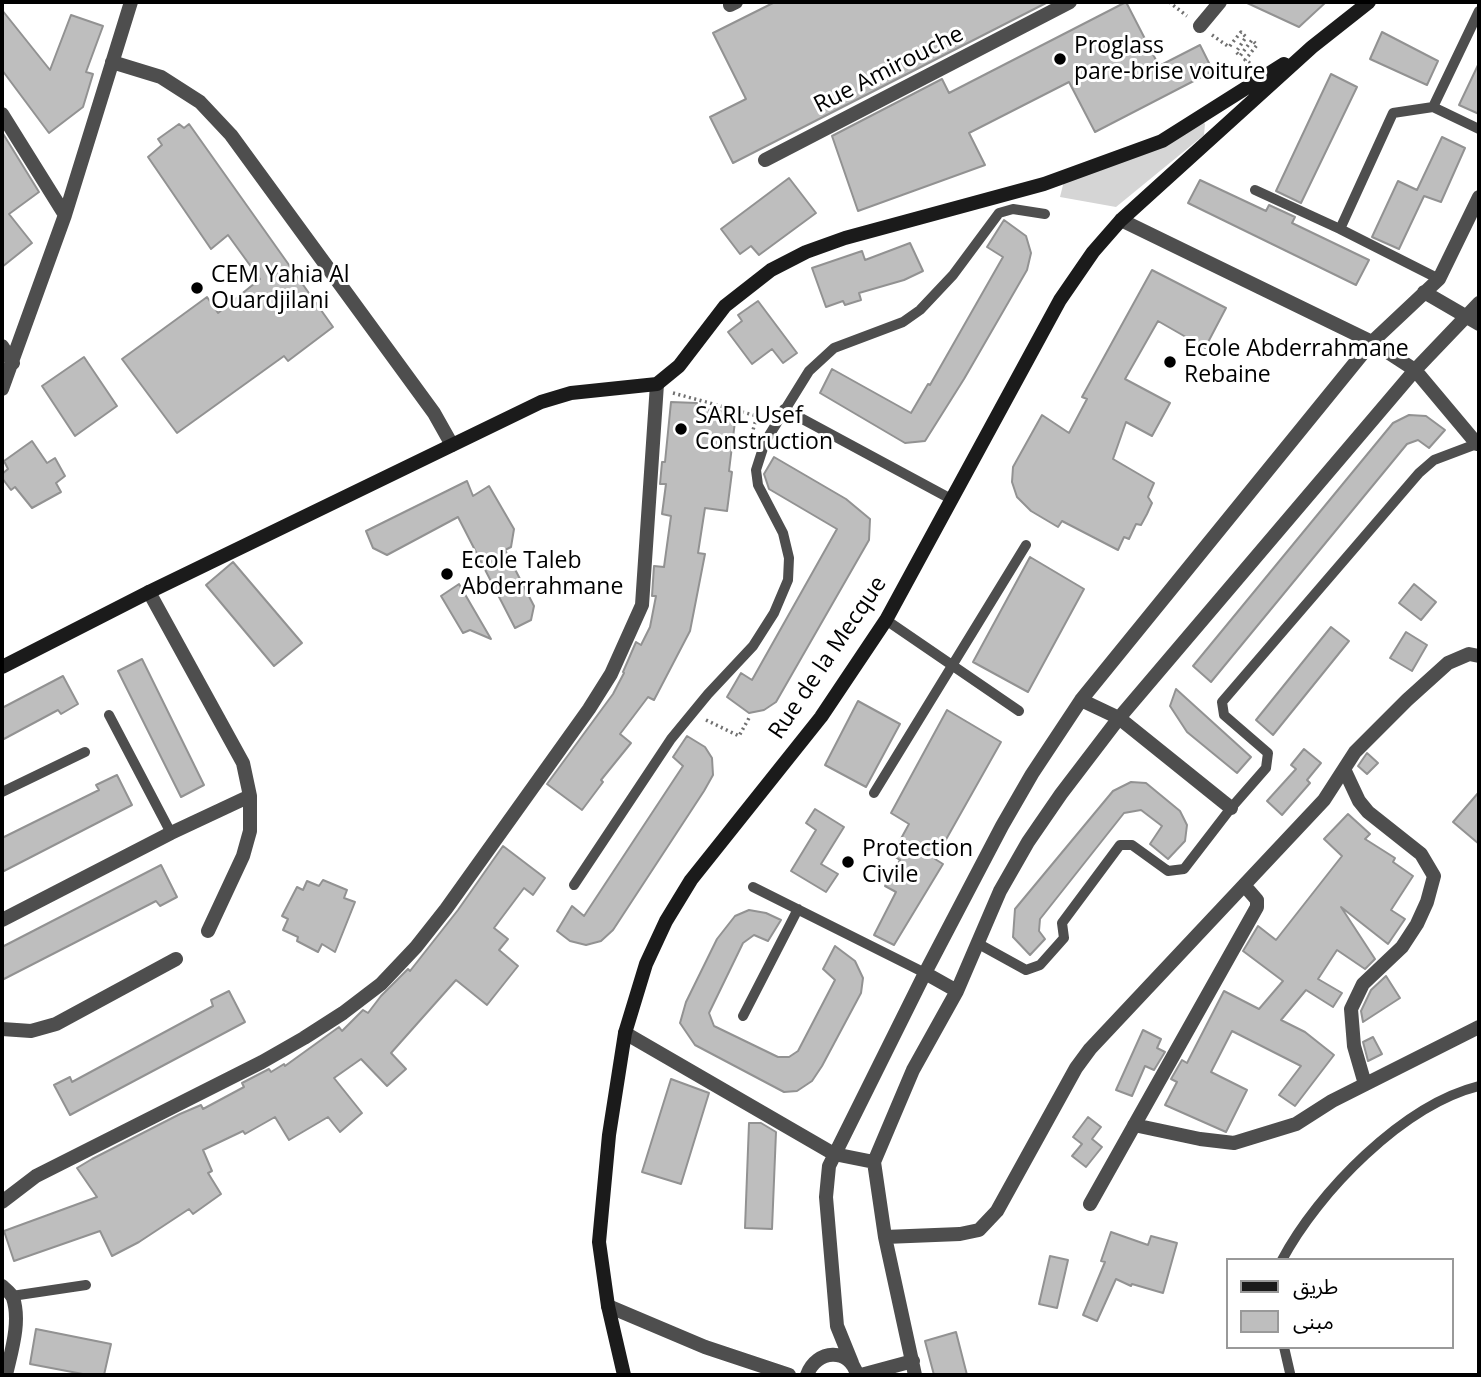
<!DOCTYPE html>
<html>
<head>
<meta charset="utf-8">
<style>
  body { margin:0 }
  #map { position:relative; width:1481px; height:1377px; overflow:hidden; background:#fff; font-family:"Open Sans","Noto Sans Arabic",sans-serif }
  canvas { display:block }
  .frame { position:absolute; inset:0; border:4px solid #000; pointer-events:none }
  .legend { position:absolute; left:1226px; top:1258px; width:228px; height:91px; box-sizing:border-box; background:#fff; border:2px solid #999; margin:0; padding:9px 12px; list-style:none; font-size:21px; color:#000 }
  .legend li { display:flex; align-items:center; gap:14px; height:35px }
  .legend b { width:35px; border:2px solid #999 }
</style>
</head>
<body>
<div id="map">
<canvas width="1481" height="1377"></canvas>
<div class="frame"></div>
<ul class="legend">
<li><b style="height:9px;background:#1b1b1b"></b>طريق</li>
<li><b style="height:19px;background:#bebebe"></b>مبنى</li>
</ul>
</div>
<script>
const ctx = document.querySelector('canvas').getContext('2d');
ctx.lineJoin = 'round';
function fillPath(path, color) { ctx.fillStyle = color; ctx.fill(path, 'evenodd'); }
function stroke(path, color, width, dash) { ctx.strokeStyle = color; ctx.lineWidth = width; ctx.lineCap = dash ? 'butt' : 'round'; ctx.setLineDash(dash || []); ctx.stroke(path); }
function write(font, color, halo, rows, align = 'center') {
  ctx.font = font + ' "Open Sans",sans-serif'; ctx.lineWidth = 6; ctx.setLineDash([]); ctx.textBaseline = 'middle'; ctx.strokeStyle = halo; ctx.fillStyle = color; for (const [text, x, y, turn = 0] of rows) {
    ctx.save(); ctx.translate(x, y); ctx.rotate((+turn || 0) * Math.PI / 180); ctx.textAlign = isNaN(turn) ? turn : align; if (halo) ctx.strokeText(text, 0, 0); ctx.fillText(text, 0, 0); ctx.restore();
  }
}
fillPath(new Path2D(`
  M1201,120L1205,124L1204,135L1116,207L1060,197L1064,181Z`), '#d5d5d5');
const building = new Path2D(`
  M775,2H1048L733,163L710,117L746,99L713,33Z
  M1126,2L1159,66L1200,45L1213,71L1095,132L1069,82L969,133L985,165L858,211L832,136L942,79L949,93Z
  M1245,2H1326L1299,27Z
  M2,10L50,70L71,15L103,26L86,72L93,74L83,107L49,133L2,70Z
  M1382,32L1438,61L1427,85L1370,59Z
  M1479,63V114L1459,105Z
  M1331,74L1357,87L1301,203L1276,191Z
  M179,124L184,128L189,124L333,327L288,361L284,356L177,433L122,359L207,297L218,313L260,279L228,235L211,249L148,157L162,145L158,139Z
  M2,132L39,192L9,214L32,243L2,267Z
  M1442,137L1465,148L1441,202L1424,196L1399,249L1372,237L1398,181L1417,190Z
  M789,178L816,213L759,255L751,246L740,254L721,229Z
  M1200,180L1266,211L1269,205L1295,217L1292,223L1369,260L1356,285L1188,203Z
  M1004,220L1026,236L1031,253L1027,270L964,379L925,441L905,443L820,393L832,369L911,413L928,384L930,385L1003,257L987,247Z
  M910,243L923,271L904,280L859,293L861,300L845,305L843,301L826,307L812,268L862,251L865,260Z
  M1152,270L1226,308L1205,348L1158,321L1125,379L1170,403L1152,436L1126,422L1113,459L1154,483L1148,497L1152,503L1147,514L1141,525L1136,524L1129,539L1124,537L1118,550L1062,521L1058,527L1031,511L1017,497L1012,482L1013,467L1042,415L1069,433L1087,399L1082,397Z
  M758,301L797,353L783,363L772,349L752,364L728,332L742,321L738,315Z
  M84,357L117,406L75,436L42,386Z
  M671,402L697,403L696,408L736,413L729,471L732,472L727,511L705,508L698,553L705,554L690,631L654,700L648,697L620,734L631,743L601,780L603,782L582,810L547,784L613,694L624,673L623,672L636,642L641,645L650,627L656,596H652L654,566L664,567L671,516L662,514L666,484H660L662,462H665Z
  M1409,415L1426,416L1445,430L1429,448L1418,440L1407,444L1211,682L1193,666L1393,423Z
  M32,441L47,463L55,458L65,476L56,483L61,492L32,508L15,487L11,490L2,478V474L8,469L4,461Z
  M774,457L846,499L870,519L869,540L776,702L764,710L749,713L727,697L741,673L752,680L837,529L769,489L764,474Z
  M467,481L473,496L489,486L514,529L511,547L505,550L534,606L531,620L515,628L458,517L387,555L373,548L366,531Z
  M1030,557L1084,589L1028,692L973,662Z
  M233,562L302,643L274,666L206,585Z
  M459,584L491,639L470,630L463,633L441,596Z
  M1414,584L1436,602L1421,620L1399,603Z
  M1331,627L1349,641L1273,735L1256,720Z
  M1406,632L1427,645L1412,671L1390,658Z
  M142,659L204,785L181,797L118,671Z
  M63,676L78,704L61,714L58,710L2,740V708Z
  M1176,689L1251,757L1237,773L1187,732L1170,706Z
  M858,701L900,724L866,787L825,765Z
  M947,710L1001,742L935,859L943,864L894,945L874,935L896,892L885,886L900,860L892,855L909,824L891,813Z
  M687,736L705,747L712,758L713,775L704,791L613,930L601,941L586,945L570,941L557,931L572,906L584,916L683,766L673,757Z
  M1304,749L1321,763L1307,780L1310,783L1282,815L1267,801L1296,769L1291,765Z
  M1367,753L1378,763L1367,774L1358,766Z
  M117,775L132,805L2,872V838L99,790L96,785Z
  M1131,782L1146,783L1180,811L1187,825L1185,841L1168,859L1150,844L1162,826L1141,810L1124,813L1040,919L1039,931L1045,939L1030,955L1013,937L1015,909L1113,791Z
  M1479,792V844L1453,822Z
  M815,809L844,827L821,864L838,874L826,892L791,871L816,830L806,823Z
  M1348,814L1370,834L1365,839L1395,858L1393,862L1413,876L1391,910L1405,919L1388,944L1341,907L1375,959L1365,969L1337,950L1318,979L1342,993L1333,1007L1306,990L1281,1020L1305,1032L1334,1055L1295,1106L1279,1095L1301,1066L1232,1031L1211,1072L1247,1090L1226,1132L1165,1105L1177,1082L1171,1079L1182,1060L1187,1063L1224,991L1259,1009L1283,981L1243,951L1258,926L1276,940L1342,856L1324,839Z
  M503,846L545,878L533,895L524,888L494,928L508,939L499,950L518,966L487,1005L456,980L391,1053L406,1069L387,1086L361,1059L334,1078L362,1113L340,1132L328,1117L289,1140L275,1117L245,1134L243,1131L203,1150L212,1171L208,1173L221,1194L193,1214L189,1209L139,1242L112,1256L100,1231L14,1261L4,1231L97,1197L77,1168L92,1159L180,1114L201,1105L203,1109L244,1087L242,1083L269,1069L271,1072L284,1064L285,1066L339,1027L342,1031L363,1010L368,1013L381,996L408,969L410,971L458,910Z
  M161,865L177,897L160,906L156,901L2,980V947Z
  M323,880L347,890L344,898L355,902L335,952L322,944L318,952L297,941L298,937L283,930L288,919L282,916L297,887L303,890L307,881L319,886Z
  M749,910L766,913L781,920L768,941L754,935L743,943L709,1013L714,1026L778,1057H789L798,1051L835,980L823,969L835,946L855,961L863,978L861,993L822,1066L812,1081L797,1091L784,1092L695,1045L680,1023L686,1002L717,939L735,916Z
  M1386,976L1400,998L1363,1022L1361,1011L1371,990Z
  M229,991L245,1022L70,1115L54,1085L70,1077L72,1082L213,1006L211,1000Z
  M1143,1030L1161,1039L1157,1048L1165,1052L1154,1070L1145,1066L1132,1096L1116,1090Z
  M1373,1037L1382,1054L1368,1061L1363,1042Z
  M671,1079L709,1093L681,1184L642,1172Z
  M1088,1117L1101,1127L1092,1139L1102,1147L1086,1167L1072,1156L1082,1144L1073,1137Z
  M749,1123H761L776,1132L772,1229L745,1228Z
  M1111,1232L1148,1245L1151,1236L1177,1243L1163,1293L1132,1284L1131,1286L1116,1279L1097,1321L1083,1315L1105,1262L1101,1261Z
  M1050,1256L1068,1260L1057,1308L1039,1304Z
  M36,1329L111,1344L104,1375H88L30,1364Z
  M956,1332L967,1375H934L925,1341Z`);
fillPath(building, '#bebebe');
stroke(building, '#929292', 2);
stroke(new Path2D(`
  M1169,2L1187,16
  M1212,35L1229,47L1241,32L1246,37L1236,52L1240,56L1252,40L1257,45L1245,60L1253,65
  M673,393L757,416L753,430
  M706,720L739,736L749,718`), '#707070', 3.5, [2, 3.5]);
stroke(new Path2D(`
  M1433,107L1479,11
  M1255,190L1340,229L1439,279
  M1340,229L1393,113L1433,107L1479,129
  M784,409L951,499
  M886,620L1019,711
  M109,715L171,833
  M2,792L85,752
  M874,793L1026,545
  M574,885L671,739L708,694L753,646L774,613L788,580L789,558L783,533L758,485L756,470L765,442L809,371L834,348L903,322L920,310L953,275L999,213L1013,209L1045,214
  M753,887L925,973
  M977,943L1026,970L1040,965L1064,938L1062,923L1120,845H1132L1168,871L1184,869L1231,808L1266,768L1268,753L1224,715L1222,702L1419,473L1434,460L1479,443
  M743,1016L798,909
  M1282,1260C1318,1192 1403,1105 1479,1086
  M12,1296L86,1285
  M1284,1347L1290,1373`), '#4e4e4e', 10);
stroke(new Path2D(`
  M730,5L736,2
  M1200,26L1220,2
  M112,62L161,77L200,102L231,135L434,413L452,445
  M2,114L65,215
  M765,160L1070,2
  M1121,220L1372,342L1415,370L1477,444
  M1424,292L1479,324
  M2,346L13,363
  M2,389L65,215L131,2
  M149,592L243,763L250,796V831L243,856L208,931
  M1081,700L1119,718L1231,808
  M1344,769L1359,801L1368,812L1421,854L1434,876L1427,902L1417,924L1402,947L1363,984L1351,1009L1354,1046L1365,1084
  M2,920L171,833L250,796
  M925,973L957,991
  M2,1029L31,1031L56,1024L176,959
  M625,1033L834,1154L874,1162
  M1134,1125L1200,1139L1234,1143L1296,1124L1332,1101L1479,1027
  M2,1202L36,1176L262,1062L304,1038L343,1013L381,984L416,947L446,909L589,709L611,674L642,605L657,384
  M1090,1204L1257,907V900L1244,885
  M885,1237L960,1234L979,1230L997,1211L1076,1068L1090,1049L1324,800L1355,752L1407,700L1448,663L1469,654L1479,656
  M2,1286C6,1290 11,1293 13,1298C21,1322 11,1352 6,1375
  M608,1306L705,1347L789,1375
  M852,1363L837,1326L826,1197L829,1166L925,973L1002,826L1032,774L1081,700L1372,342L1439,279L1479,197
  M807,1375C816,1349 850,1347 857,1375
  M861,1375L913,1361
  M915,1375L885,1237L874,1162L913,1070L957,991L1000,891L1028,842L1061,794L1119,718L1415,370L1479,303`), '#4e4e4e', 14);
stroke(new Path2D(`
  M2,667L149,592L541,402L571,393L657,384L679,366L725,306L771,270L806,252L845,238L1044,184L1162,141L1284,64
  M624,1375L608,1306L599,1242L609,1135L625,1033L646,964L666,921L691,880L821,717L886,620L1060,300L1093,252L1121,220L1312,47L1369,2`), '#1b1b1b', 14);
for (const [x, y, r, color] of [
  [1060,59,7,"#000"],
  [197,288,7,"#000"],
  [1170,362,7,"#000"],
  [681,429,7,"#000"],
  [447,574,7,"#000"],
  [848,862,7,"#000"]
]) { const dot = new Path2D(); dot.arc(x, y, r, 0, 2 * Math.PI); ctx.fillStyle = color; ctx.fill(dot); stroke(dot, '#fff', 2.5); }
write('23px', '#000', '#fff', [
  ["Proglass",1074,46],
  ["pare-brise voiture",1074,72],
  ["CEM Yahia Al",211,275],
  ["Ouardjilani",211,301],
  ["Ecole Abderrahmane",1184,349],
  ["Rebaine",1184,375],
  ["SARL Usef",695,416],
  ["Construction",695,442],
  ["Ecole Taleb",461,561],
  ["Abderrahmane",461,587],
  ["Protection",862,849],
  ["Civile",862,875]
], 'left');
write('23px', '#000', '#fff', [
  ["Rue Amirouche",889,70,-27],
  ["Rue de la Mecque",828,658,-56]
]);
</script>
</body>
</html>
